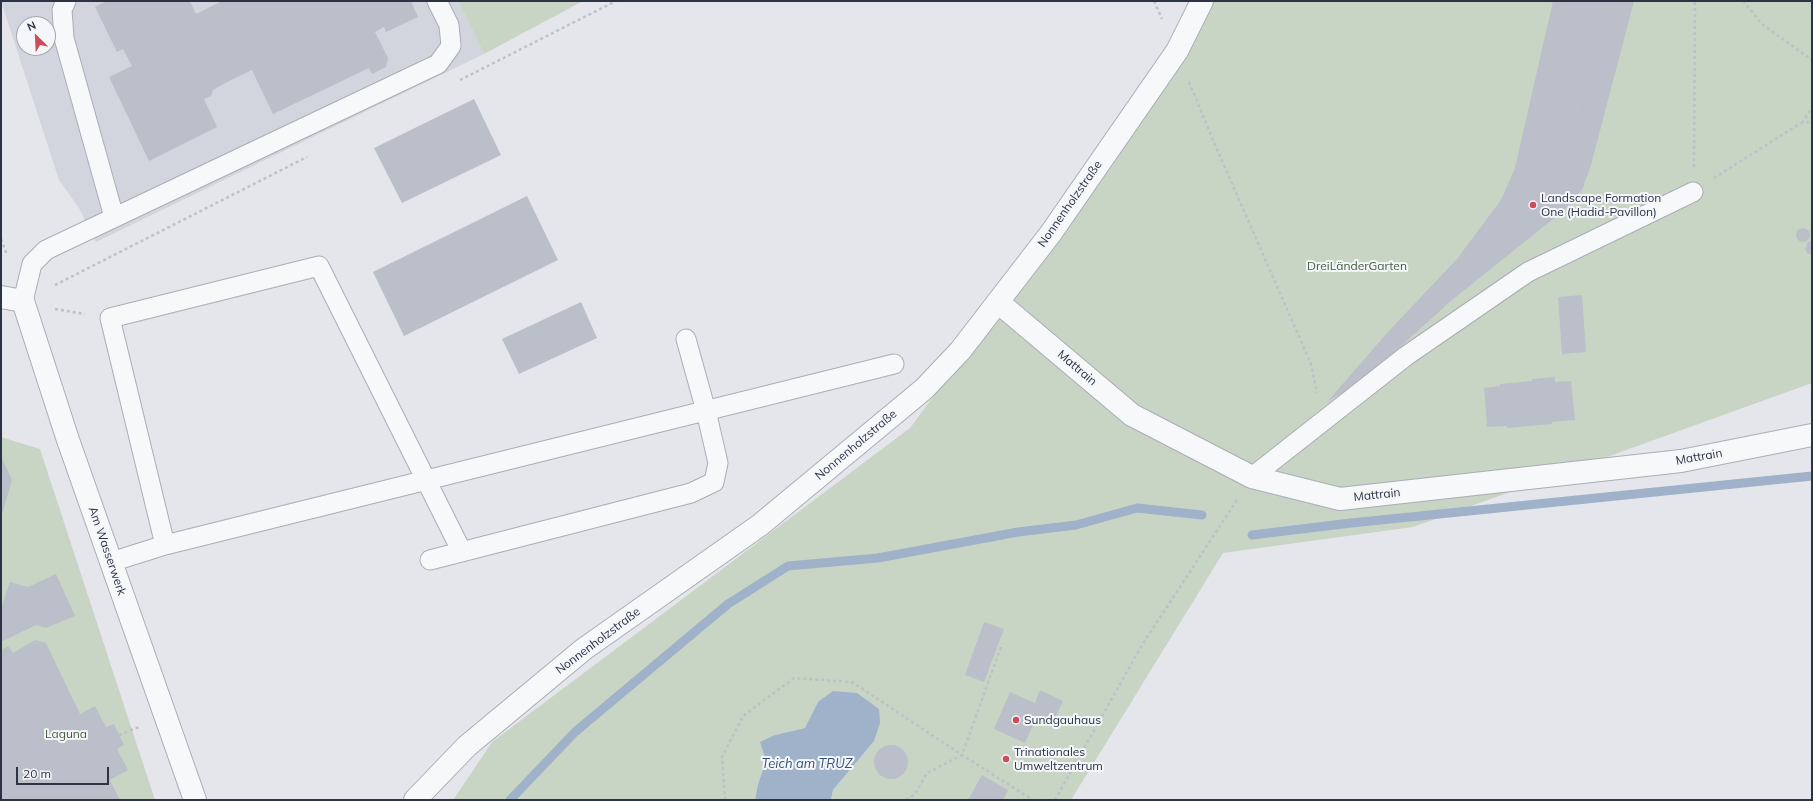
<!DOCTYPE html>
<html>
<head>
<meta charset="utf-8">
<style>
  body { margin:0 }
  #map { position:relative; width:1813px; height:801px; overflow:hidden; background:#e4e6eb; font-family:Mulish,sans-serif }
  canvas { display:block }
  .frame { position:absolute; inset:0; border:2px solid #2c3344; pointer-events:none }
  .north { position:absolute; left:16px; top:16px; width:40px; height:40px; box-sizing:border-box; background:#f4f6f9; border:1px solid #a4a8b1; border-radius:50%; rotate:336deg; font-size:11px; font-weight:700; line-height:16px; text-align:center; color:#2c3344 }
  .north::after { content:''; display:block; margin:auto; width:14px; height:18px; background:#cc4d59; clip-path:polygon(50% 0,100% 100%,50% 72%,0 100%) }
  .scale { position:absolute; left:16px; top:767px; width:93px; height:18px; box-sizing:border-box; border:2px solid #2c3344; border-top:0; padding-left:5px; font-size:12px; line-height:14px; white-space:nowrap; color:#2c3344; -webkit-text-stroke:3px #f4f6f9; paint-order:stroke }
</style>
</head>
<body>
<div id="map">
<canvas width="1813" height="801"></canvas>
<div class="frame"></div>
<div class="north">N</div>
<div class="scale">20 m</div>
</div>
<script>
const ctx = document.querySelector('canvas').getContext('2d');
ctx.lineJoin = 'round';
function fillPath(path, color) { ctx.fillStyle = color; ctx.fill(path, 'evenodd'); }
function stroke(path, color, width, dash) { ctx.strokeStyle = color; ctx.lineWidth = width; ctx.lineCap = dash ? 'butt' : 'round'; ctx.setLineDash(dash || []); ctx.stroke(path); }
function write(font, color, halo, rows, align = 'center') {
  ctx.font = font + ' Mulish,sans-serif'; ctx.lineWidth = 4; ctx.setLineDash([]); ctx.textBaseline = 'middle'; ctx.strokeStyle = halo; ctx.fillStyle = color; for (const [text, x, y, turn = 0] of rows) {
    ctx.save(); ctx.translate(x, y); ctx.rotate((+turn || 0) * Math.PI / 180); ctx.textAlign = isNaN(turn) ? turn : align; if (halo) ctx.strokeText(text, 0, 0); ctx.fillText(text, 0, 0); ctx.restore();
  }
}
fillPath(new Path2D(`
  M1,1H458L484,54L96,242L79,208L59,180ZM24,24H48V48H24Z`), '#d2d5dd');
fillPath(new Path2D(`
  M458,1H583L484,54Z
  M1213,1H1812V383L1413,527L1223,553L1071,800H831L833,790L874,741L818,702L806,728L775,735L758,784L755,800H453L492,742L910,428L1179,62Z
  M1,437L40,449L155,800H1Z`), '#c8d5c5');
fillPath(new Path2D(`
  M833,691L857,693L879,709L880,723L874,741L833,790L831,800H755L758,784L766,761L760,742L775,735L805,728L818,702Z`), '#a0b2ca');
stroke(new Path2D(`
  M1252,535L1351,523L1812,476
  M510,800L575,732L728,604L788,566L878,558L1018,532L1076,525L1137,508L1202,515`), '#a0b2ca', 9);
fillPath(new Path2D(`
  M106,1H190L196,14L222,1H411L418,17L386,32L384,27L375,32L388,58L386,67L372,74L369,68L273,114L252,70L229,81L213,90L211,96L204,99L217,127L149,161L109,77L132,66L123,49L117,52L95,7Z
  M1553,1H1634L1591,165L1582,190L1563,211L1452,300L1361,382L1328,401L1387,333L1457,259L1501,200L1515,168Z
  M474,99L501,155L402,203L374,148Z
  M527,196L558,260L404,336L373,272Z
  M1796 235a7 7 0 1 1 14 0a7 7 0 1 1-14 0Z
  M1812,240V255L1807,253L1805,249L1808,242Z
  M1582,295L1586,352L1562,354L1558,297Z
  M581,302L597,338L519,374L502,339Z
  M1555,377V382L1571,381L1575,420L1552,422V424L1507,428V426L1487,427L1484,388L1500,386V384L1532,381V379Z
  M1,456L12,480L3,511L1,512Z
  M56,574L75,616L46,628L36,625L1,642V608L10,582L28,587Z
  M984,622L1004,629L984,682L965,675Z
  M35,640L46,643L80,714L95,706L106,727L114,724L124,745L117,749L128,770L110,780L120,800H1V650L8,646L13,653Z
  M1040,690L1063,701L1053,723L1037,716L1025,743L994,729L1010,692L1035,703Z
  M874 762a17 17 0 1 1 34 0a17 17 0 1 1-34 0Z
  M982,775L1008,790L1003,800H968Z`), '#bbbfc9');
const service = new Path2D(`
  M66,1L62,10L64,38L114,217
  M23,301L32,264L46,250L438,64L451,46L449,25L437,1
  M1252,477L1406,356L1528,272L1693,192
  M165,545L110,318L319,266L462,552
  M430,560L691,493L714,482L718,463L706,411L686,339
  M111,562L165,545L894,364`);
const minor = new Path2D(`
  M1,297L23,301L68,440L195,800
  M998,302L1132,415L1252,477L1340,499L1681,461L1812,435`);
const tertiary = new Path2D(`
  M415,800L467,746L584,649L760,525L924,389L960,351L1051,233L1177,51L1202,1`);
stroke(service, '#a9adb6', 21);
stroke(minor, '#a9adb6', 24);
stroke(tertiary, '#a9adb6', 24);
stroke(new Path2D(`
  M1154,1L1162,19
  M1743,1L1763,25L1812,60
  M460,80L616,1
  M1189,82L1213,140L1311,364L1317,393
  M1802,123L1812,108
  M1694,167L1695,1
  M1714,178L1801,123L1812,122
  M1,239L7,255
  M55,285L307,157
  M1428,307L1556,183L1607,1
  M55,309L85,314
  M119,735L141,726
  M725,800L722,757L743,716L794,678L852,682L962,755L1033,800
  M906,800L915,794L927,773L962,755L1002,644
  M1055,800L1142,645L1237,500`), '#bec1c7', 2.5, [3, 3]);
stroke(service, '#f7f8fa', 19);
stroke(minor, '#f7f8fa', 22);
stroke(tertiary, '#f7f8fa', 22);
for (const [x, y, r, color] of [
  [1533,205,4,"#cc4d59"],
  [1016,720,4,"#cc4d59"],
  [1006,759,4,"#cc4d59"]
]) { const dot = new Path2D(); dot.arc(x, y, r, 0, 2 * Math.PI); ctx.fillStyle = color; ctx.fill(dot); stroke(dot, '#f4f6f9', 1.5); }
write('12px', '#2c3344', '#f4f6f9', [
  ["Landscape Formation",1541,198],
  ["One (Hadid-Pavillon)",1541,212],
  ["Sundgauhaus",1024,720],
  ["Trinationales",1014,752],
  ["Umweltzentrum",1014,766]
], 'left');
write('12px', '#2c3344', '#f4f6f9', [
  ["Nonnenholzstraße",1070,204,-55],
  ["Mattrain",1077,368,40],
  ["Nonnenholzstraße",856,445,-40],
  ["Mattrain",1699,457,-10],
  ["Mattrain",1377,495,-6],
  ["Am Wasserwerk",107,551,71],
  ["Nonnenholzstraße",598,641,-37]
]);
write('12px', '#3e5f39', '#f4f6f9', [
  ["DreiLänderGarten",1357,266],
  ["Laguna",66,734]
]);
write('italic 13px', '#364f77', '#f4f6f9', [
  ["Teich am TRUZ",807,764]
]);
</script>
</body>
</html>
